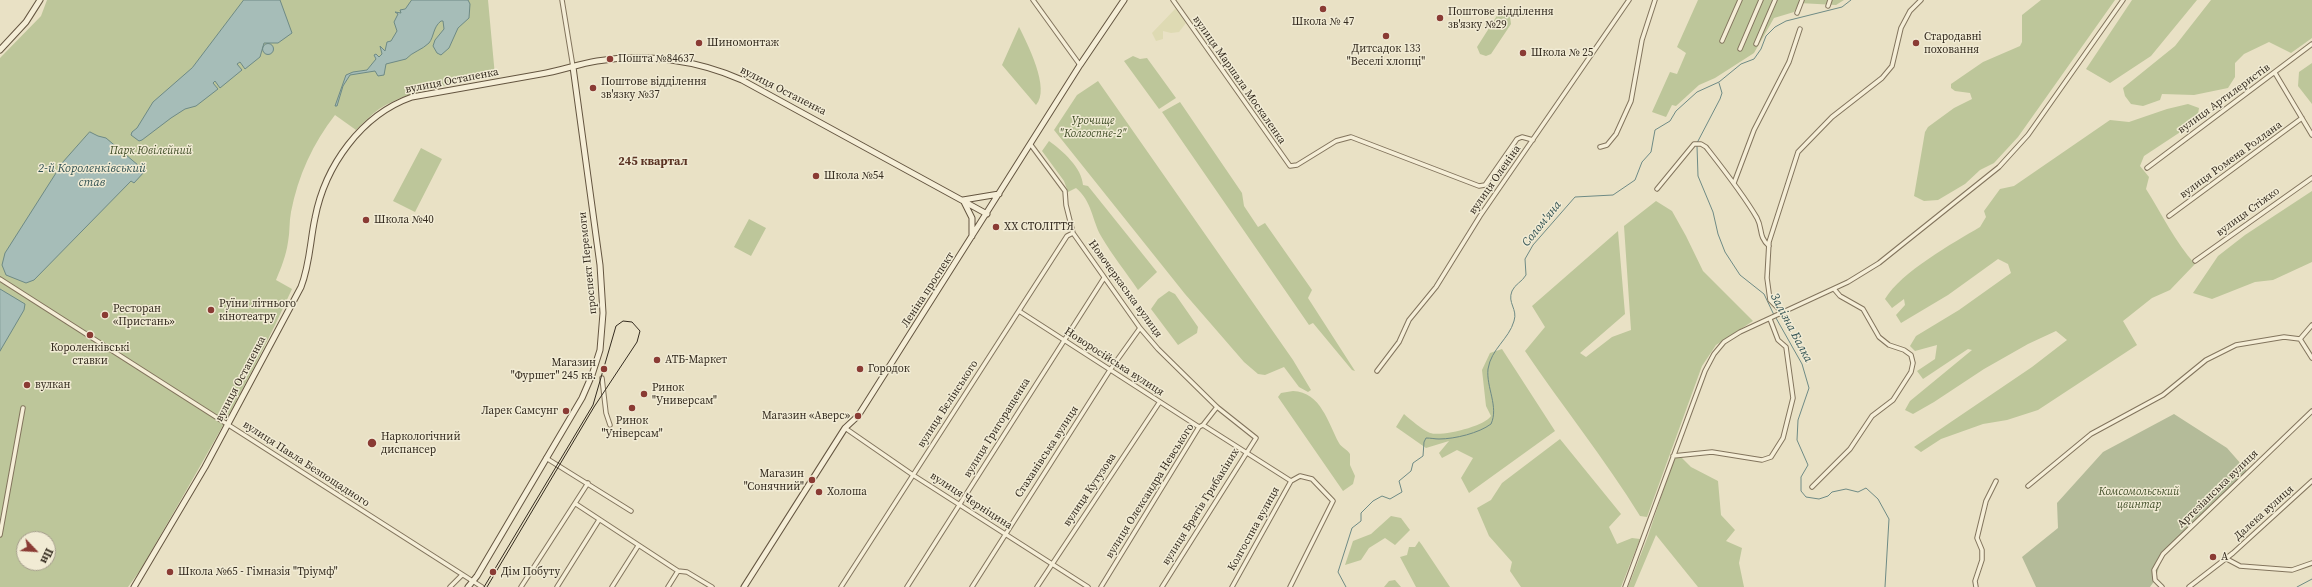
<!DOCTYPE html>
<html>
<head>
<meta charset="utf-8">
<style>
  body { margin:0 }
  #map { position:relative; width:2312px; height:587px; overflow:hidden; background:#e9e1c5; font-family:"Source Serif 4",serif }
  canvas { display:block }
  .north { position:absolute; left:16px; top:531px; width:40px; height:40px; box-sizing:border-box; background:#f1ebd4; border:1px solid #a59e8c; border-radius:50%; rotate:115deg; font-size:11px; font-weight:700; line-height:16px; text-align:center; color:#342b1f }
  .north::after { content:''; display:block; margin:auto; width:14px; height:18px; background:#8a3b34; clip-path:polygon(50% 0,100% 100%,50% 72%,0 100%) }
</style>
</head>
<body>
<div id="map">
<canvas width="2312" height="587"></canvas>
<div class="north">Пн</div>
</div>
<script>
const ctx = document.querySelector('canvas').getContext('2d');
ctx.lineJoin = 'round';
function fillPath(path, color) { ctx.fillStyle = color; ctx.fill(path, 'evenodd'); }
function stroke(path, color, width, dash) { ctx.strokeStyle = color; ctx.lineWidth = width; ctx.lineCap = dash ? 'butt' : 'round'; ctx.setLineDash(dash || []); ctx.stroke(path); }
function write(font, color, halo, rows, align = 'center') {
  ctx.font = font + ' "Source Serif 4",serif'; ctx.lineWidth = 3; ctx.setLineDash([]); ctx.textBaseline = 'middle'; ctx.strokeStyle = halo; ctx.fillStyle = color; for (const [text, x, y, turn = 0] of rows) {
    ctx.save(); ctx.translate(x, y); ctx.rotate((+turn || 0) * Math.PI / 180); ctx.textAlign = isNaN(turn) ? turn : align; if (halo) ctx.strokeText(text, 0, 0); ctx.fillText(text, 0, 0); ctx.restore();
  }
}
fillPath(new Path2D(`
  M1176,8L1186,23L1179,32L1171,33L1163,31V39L1156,41L1152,33Z`), '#dedab3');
fillPath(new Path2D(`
  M47,0H488L495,76C457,84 412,88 379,109C371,115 363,123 356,130L335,115C313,143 298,176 291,212C289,222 290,232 288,242C286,256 281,268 276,280L292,289C248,386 194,477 141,569L128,587H0V58L41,16ZM24,539H48V563H24Z
  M1698,0H1844L1836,5L1799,3L1794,12L1774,18L1754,53L1715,78L1699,85L1676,106L1672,105L1666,117L1652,112L1670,72L1677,74L1686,53L1677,47Z
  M2041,0H2115L2018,137L1994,163L1980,170L1965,184L1938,200L1924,201L1914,196L1925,132L1928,127L1954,108L1972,99L1970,93L1955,91L1951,88V84L1983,62L2020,46L2022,42V15Z
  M2132,0H2197L2151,56L2110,83L2086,69Z
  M2211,0H2312V38L2291,53L2269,42L2244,54L2235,63V77L2228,88L2194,95L2162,94L2160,100L2143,106L2131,104L2125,96L2123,88L2175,46Z
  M1505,13L1510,17L1511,24L1491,54L1486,56L1480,54L1477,47L1498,14Z
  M1019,27C1027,43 1051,89 1036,105L1002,65Z
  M1133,56L1140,59L1147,58L1176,98L1159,109L1124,61Z
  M2312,63V104L2298,86L2299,72Z
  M1098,81L1293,360L1311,390L1308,392L1299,387L1284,367L1265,375L1258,374L1244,362L1185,294L1054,130L1077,95Z
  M1180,102L1242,193L1244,206L1258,227L1265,223L1312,290L1308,298L1355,371L1352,370L1313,323L1309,325L1162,112Z
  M2188,104L2199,108L2197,121L2144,156L2140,166L2149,177L2146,189C2162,214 2175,242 2195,264L2170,290L2152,298L2123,321L2137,345L2038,410L2007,420L1983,424L1941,439L1921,452L1914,447L2032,367L2067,340L2056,331L2028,344L1984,369L1934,402L1913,414L1905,410L1910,401L1972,350L1968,349L1923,379L1917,371L1935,359L1937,345L1915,351L1910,346L1916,336L1959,310L2011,273L2008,264L1998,259L1948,295L1901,323L1896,315L1905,305L1904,299L1892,308L1885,299C1901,272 1953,243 1980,227L1986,217L1984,211L2000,189L2014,186L2110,120L2129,122L2167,109Z
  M1049,141C1063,151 1082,168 1083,185L1088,186L1157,272L1138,290C1126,272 1112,255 1101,236C1092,220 1092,201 1076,188L1068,192L1064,181L1042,151Z
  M421,148L442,159L415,212L393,201Z
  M2312,191V262L2273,280L2255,282L2212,299L2193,293L2218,256L2245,235Z
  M1656,201L1672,211L1686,236L1703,271L1753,321L1716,345L1702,366L1647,517L1640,516C1605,459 1562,406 1525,351L1545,327L1532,306L1618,231L1625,314L1580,353L1586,357L1612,337L1631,330L1624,226Z
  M749,219L766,228L751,256L734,247Z
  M1169,291L1175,294L1198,327L1197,333L1178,345L1151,309L1158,299Z
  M1502,349L1555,431L1469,493L1461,478L1473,458L1457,450L1442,458L1439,453L1449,441L1426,448L1396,427L1404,414C1411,420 1421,429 1430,433C1442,437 1485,426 1491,416L1486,406L1482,370L1490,353Z
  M1293,391C1321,392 1328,423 1339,443C1341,447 1347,449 1350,454V465L1355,476L1353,484L1343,491L1278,397L1281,393Z
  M1560,439L1621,514L1609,527L1617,544L1632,538L1640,539L1621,587H1521L1510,571L1512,562L1489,536L1477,508L1491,500L1502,483Z
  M1674,458H1682L1691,467L1718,481L1721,515L1735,530L1726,541L1742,548L1739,563L1744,587H1698L1656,535L1634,587H1628L1648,536Z
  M1391,516L1401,518L1410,530L1395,545L1385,538L1369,548L1361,560L1345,565L1353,541L1371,534Z
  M1419,541L1422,545L1450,587H1416L1400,557L1407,555L1409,547H1415Z
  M1395,580L1401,587H1384L1389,581Z`), '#bdc69a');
fillPath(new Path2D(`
  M2174,414L2227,448L2249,473L2163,554L2155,580L2150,587H2036L2022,557L2058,528L2057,503L2103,452Z`), '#b4bb99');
const water = new Path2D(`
  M244,0H280L292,33L278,43H264L260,57L245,69L240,62L237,64L242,70L220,88L215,81L213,83L218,89L196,106L185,109L171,118L142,140L139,141L131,135L132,132L137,128L153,102L192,68Z
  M412,0H468L470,4L469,18L458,28L449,48L441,55L437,53L433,46L435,40L444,29L443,21H441C433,27 434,37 429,43C422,50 412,52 406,59L386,64L384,75L378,76L375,71L350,75L343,86L337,106H335L346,75L353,72L367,70L376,59L374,55L376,54L379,57L382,54L380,46L385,51L387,42L391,41L397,31L394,22L398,14L395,12L401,13L400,10L405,9Z
  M262.5 49a5.5 5.5 0 1 1 11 0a5.5 5.5 0 1 1-11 0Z
  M90,132L98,136L106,138L145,171L134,183L131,181L34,280L26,283L6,275L2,265L5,253L63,162Z
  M0,289L25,304L24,310L0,351Z`);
fillPath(water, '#a6bdb8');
stroke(water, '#6e8a85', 1);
stroke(new Path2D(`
  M1697,143L1720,99L1722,93L1719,83
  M1697,146L1698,176L1713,212L1718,234L1725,252L1740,275L1764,294L1774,315
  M1776,318L1802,364L1809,388L1798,420L1797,440L1808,465L1801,477V491L1806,497L1819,499L1828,496L1832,492L1846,489L1858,492L1866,488L1878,499L1889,519L1885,587
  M1346,587L1338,572L1352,528L1361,521V513L1373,501L1382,496L1390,499L1402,492L1399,481L1411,471L1413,463L1423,456L1424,442L1426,438C1431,438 1435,439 1439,439C1455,439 1479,433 1491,424C1499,407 1486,387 1488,369C1491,349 1509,339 1514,321C1518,309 1507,303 1512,291C1515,284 1522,282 1526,275L1525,259L1533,245L1575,197L1613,195L1635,180L1642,162L1651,152L1655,130L1670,121L1676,111L1697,92L1719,82L1741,64L1754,59L1761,49L1766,36L1775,27L1786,21L1842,7L1851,0
  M2297,587L2312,579`), '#6e8a85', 1);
const street = new Path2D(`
  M562,0L573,67
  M1033,0L1080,65
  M1173,0L1290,166L1297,165L1336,141L1351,137L1479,186L1485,185L1517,139L1522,137L1533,140
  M1828,6L1830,0
  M1797,13L1802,0
  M1722,41L1740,0
  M1756,44L1775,0
  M1740,49L1761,0
  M2275,73L2312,135
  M1031,145L1065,191L1066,205L1073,233L1140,328L1158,349L1217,407L1256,438L1162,587
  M1600,147L1607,145L1616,134L1631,101L1642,40L1655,0
  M2147,168L2312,44
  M1734,183L1754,130L1789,62L1800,29
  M1657,189L1694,144H1701L1706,147C1724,170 1743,194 1757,218C1763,229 1758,236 1769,246
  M2169,216L2302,118
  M2195,261L2312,178
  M0,279L482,587
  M1019,311L1199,427
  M1783,313L1770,300L1767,278L1769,242L1798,152L1832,117L1882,78L1892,66L1901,28L1910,11L1921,0
  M2300,339L2312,325
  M1377,371L1399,342L1409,320L1436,287L1480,216L1629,0
  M602,378L606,413L610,425
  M1203,425L1291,481L1300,476L1312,479L1333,501L1290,587
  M845,428L913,475L1088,587
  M1673,456L1712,452L1762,460L1771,457L1783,438L1793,398L1786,347L1778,340L1770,319
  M546,458L631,511
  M2028,486L2091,434L2163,395L2206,360L2236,345L2284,337L2300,339L2312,358
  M1812,487L1850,449L1872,416L1893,400L1911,372L1913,363L1911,355L1904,350L1889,345L1879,337L1863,309L1840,296L1834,289
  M576,504L678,571L687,572L712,587
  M0,535L23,408
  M2225,558L2240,566L2292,570L2312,563
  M450,587L462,575
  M521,587L588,483
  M557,587L599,520
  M612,587L638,546
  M668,587L678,571
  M841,587L1067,236L1073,233
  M907,587L1104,278
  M972,587L1110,370L1140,328
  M1037,587L1159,403
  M1101,587L1199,427L1203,425L1217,407
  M1232,587L1291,481
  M1625,587L1705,371L1714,354L1724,342L1740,332L1848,282L1879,263L1999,167L2028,135L2123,0
  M1976,587L1975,581L1982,560V550L1977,538L1986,501L1996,481
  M2162,587L2155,580L2154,570L2163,554L2312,411
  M2189,587L2233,553L2312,481`);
const secondary = new Path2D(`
  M0,50L26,22L40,0
  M963,200L999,194
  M964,202L972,218V236
  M134,587L205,467L301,287C310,264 310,241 315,218C325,166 361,115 412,97C455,89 498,82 541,74C560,71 578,64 597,61C646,53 697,60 742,80L987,214
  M468,587L477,576L582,398L592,375L600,350L603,313L600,265L573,67
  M744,587L845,428L858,416L1080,65L1124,0`);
stroke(street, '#82745d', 5.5);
stroke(secondary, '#645540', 7);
stroke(street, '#f5eed7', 3.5);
stroke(secondary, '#f5eed7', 5);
stroke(new Path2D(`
  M484,587L593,405L616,326L623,321L632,322L640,331L637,342L594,407L487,587`), '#342b1f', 1);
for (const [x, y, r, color] of [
  [1323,9,4,"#8a3b34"],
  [1440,18,4,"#8a3b34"],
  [1386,36,4,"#8a3b34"],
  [699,43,4,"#8a3b34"],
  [1916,43,4,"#8a3b34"],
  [1523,53,4,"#8a3b34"],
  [610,59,4,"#8a3b34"],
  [593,88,4,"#8a3b34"],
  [816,176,4,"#8a3b34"],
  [366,220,4,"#8a3b34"],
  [996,227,4,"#8a3b34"],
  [211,310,4,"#8a3b34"],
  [105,315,4,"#8a3b34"],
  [90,335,4,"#8a3b34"],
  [657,360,4,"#8a3b34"],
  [604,369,4,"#8a3b34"],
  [860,369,4,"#8a3b34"],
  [27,385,4,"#8a3b34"],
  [644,394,4,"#8a3b34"],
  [632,408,4,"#8a3b34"],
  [566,411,4,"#8a3b34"],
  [858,416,4,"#8a3b34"],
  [372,443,5,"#8a3b34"],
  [812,480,4,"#8a3b34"],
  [819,492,4,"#8a3b34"],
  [2213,557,4,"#8a3b34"],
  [170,572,4,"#8a3b34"],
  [493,572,4,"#8a3b34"]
]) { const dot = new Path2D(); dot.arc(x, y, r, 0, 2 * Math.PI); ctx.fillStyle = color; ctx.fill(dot); stroke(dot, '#f1ebd4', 1.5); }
write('11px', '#342b1f', '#f1ebd4', [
  ["Поштове відділення",1448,12],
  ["зв'язку №29",1448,25],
  ["Школа № 47",1323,22,"center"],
  ["Стародавні",1924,37],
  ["поховання",1924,50],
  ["Шиномонтаж",707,43],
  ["Дитсадок 133",1386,49,"center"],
  ["\"Веселі хлопці\"",1386,62,"center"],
  ["Школа № 25",1531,53],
  ["Пошта №84637",618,59],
  ["Поштове відділення",601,82],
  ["зв'язку №37",601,95],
  ["Школа №54",824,176],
  ["Школа №40",374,220],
  ["ХХ СТОЛІТТЯ",1004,227],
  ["Руїни літнього",219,304],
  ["кінотеатру",219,317],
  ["Ресторан",113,309],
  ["«Пристань»",113,322],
  ["Короленківські",90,348,"center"],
  ["ставки",90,361,"center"],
  ["АТБ-Маркет",665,360],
  ["Магазин",596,363,"right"],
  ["\"Фуршет\" 245 кв.",596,376,"right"],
  ["Городок",868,369],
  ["вулкан",35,385],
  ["Ринок",652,388],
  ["\"Универсам\"",652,401],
  ["Ларек Самсунг",558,411,"right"],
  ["Магазин «Аверс»",850,416,"right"],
  ["Ринок",632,421,"center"],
  ["\"Універсам\"",632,434,"center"],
  ["Наркологічний",381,437],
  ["диспансер",381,450],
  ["Магазин",804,474,"right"],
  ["\"Сонячний\"",804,487,"right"],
  ["Холоша",827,492],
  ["А",2221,557],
  ["Школа №65 - Гімназія \"Тріумф\"",178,572],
  ["Дім Побуту",501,572]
], 'left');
write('11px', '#342b1f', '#f1ebd4', [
  ["вулиця Маршала Москаленка",1239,80,55],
  ["вулиця Остапенка",452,81,-11],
  ["вулиця Остапенка",783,91,27],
  ["вулиця Артилеристів",2224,99,-36],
  ["вулиця Ромена Роллана",2231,160,-36],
  ["вулиця Оленіна",1495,180,-55],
  ["вулиця Стіжко",2248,212,-36],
  ["проспект Перемоги",588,263,-96],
  ["Новочеркаська вулиця",1125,289,54],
  ["Леніна проспект",928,290,-57],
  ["Новоросійська вулиця",1114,362,33],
  ["вулиця Остапенка",241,379,-62],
  ["вулиця Бєлінського",948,404,-57],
  ["вулиця Григоращенка",997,428,-58],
  ["Стаханівська вулиця",1047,452,-57],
  ["вулиця Павла Безпощадного",306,464,33],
  ["Артезіанська вулиця",2218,489,-44],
  ["вулиця Кутузова",1090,490,-56],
  ["вулиця Олександра Невського",1150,491,-58],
  ["вулиця Черніцина",971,501,33],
  ["вулиця Братів Грибакіних",1201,507,-58],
  ["Далека вулиця",2264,513,-42],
  ["Колгоспна вулиця",1254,529,-61]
]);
write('italic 11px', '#414e28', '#f1ebd4', [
  ["Урочище",1093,121],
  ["\"Колгоспне-2\"",1093,134],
  ["Парк Ювілейний",151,151],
  ["Комсомольський",2139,492],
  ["цвинтар",2139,505]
]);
write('bold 12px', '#5b3424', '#f1ebd4', [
  ["245 квартал",653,162]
]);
write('italic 12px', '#305152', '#f1ebd4', [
  ["2-й Короленківський",92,169],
  ["став",92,183],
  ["Солом'яна",1542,224,-51],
  ["Залізна Балка",1791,328,62]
]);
</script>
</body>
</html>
